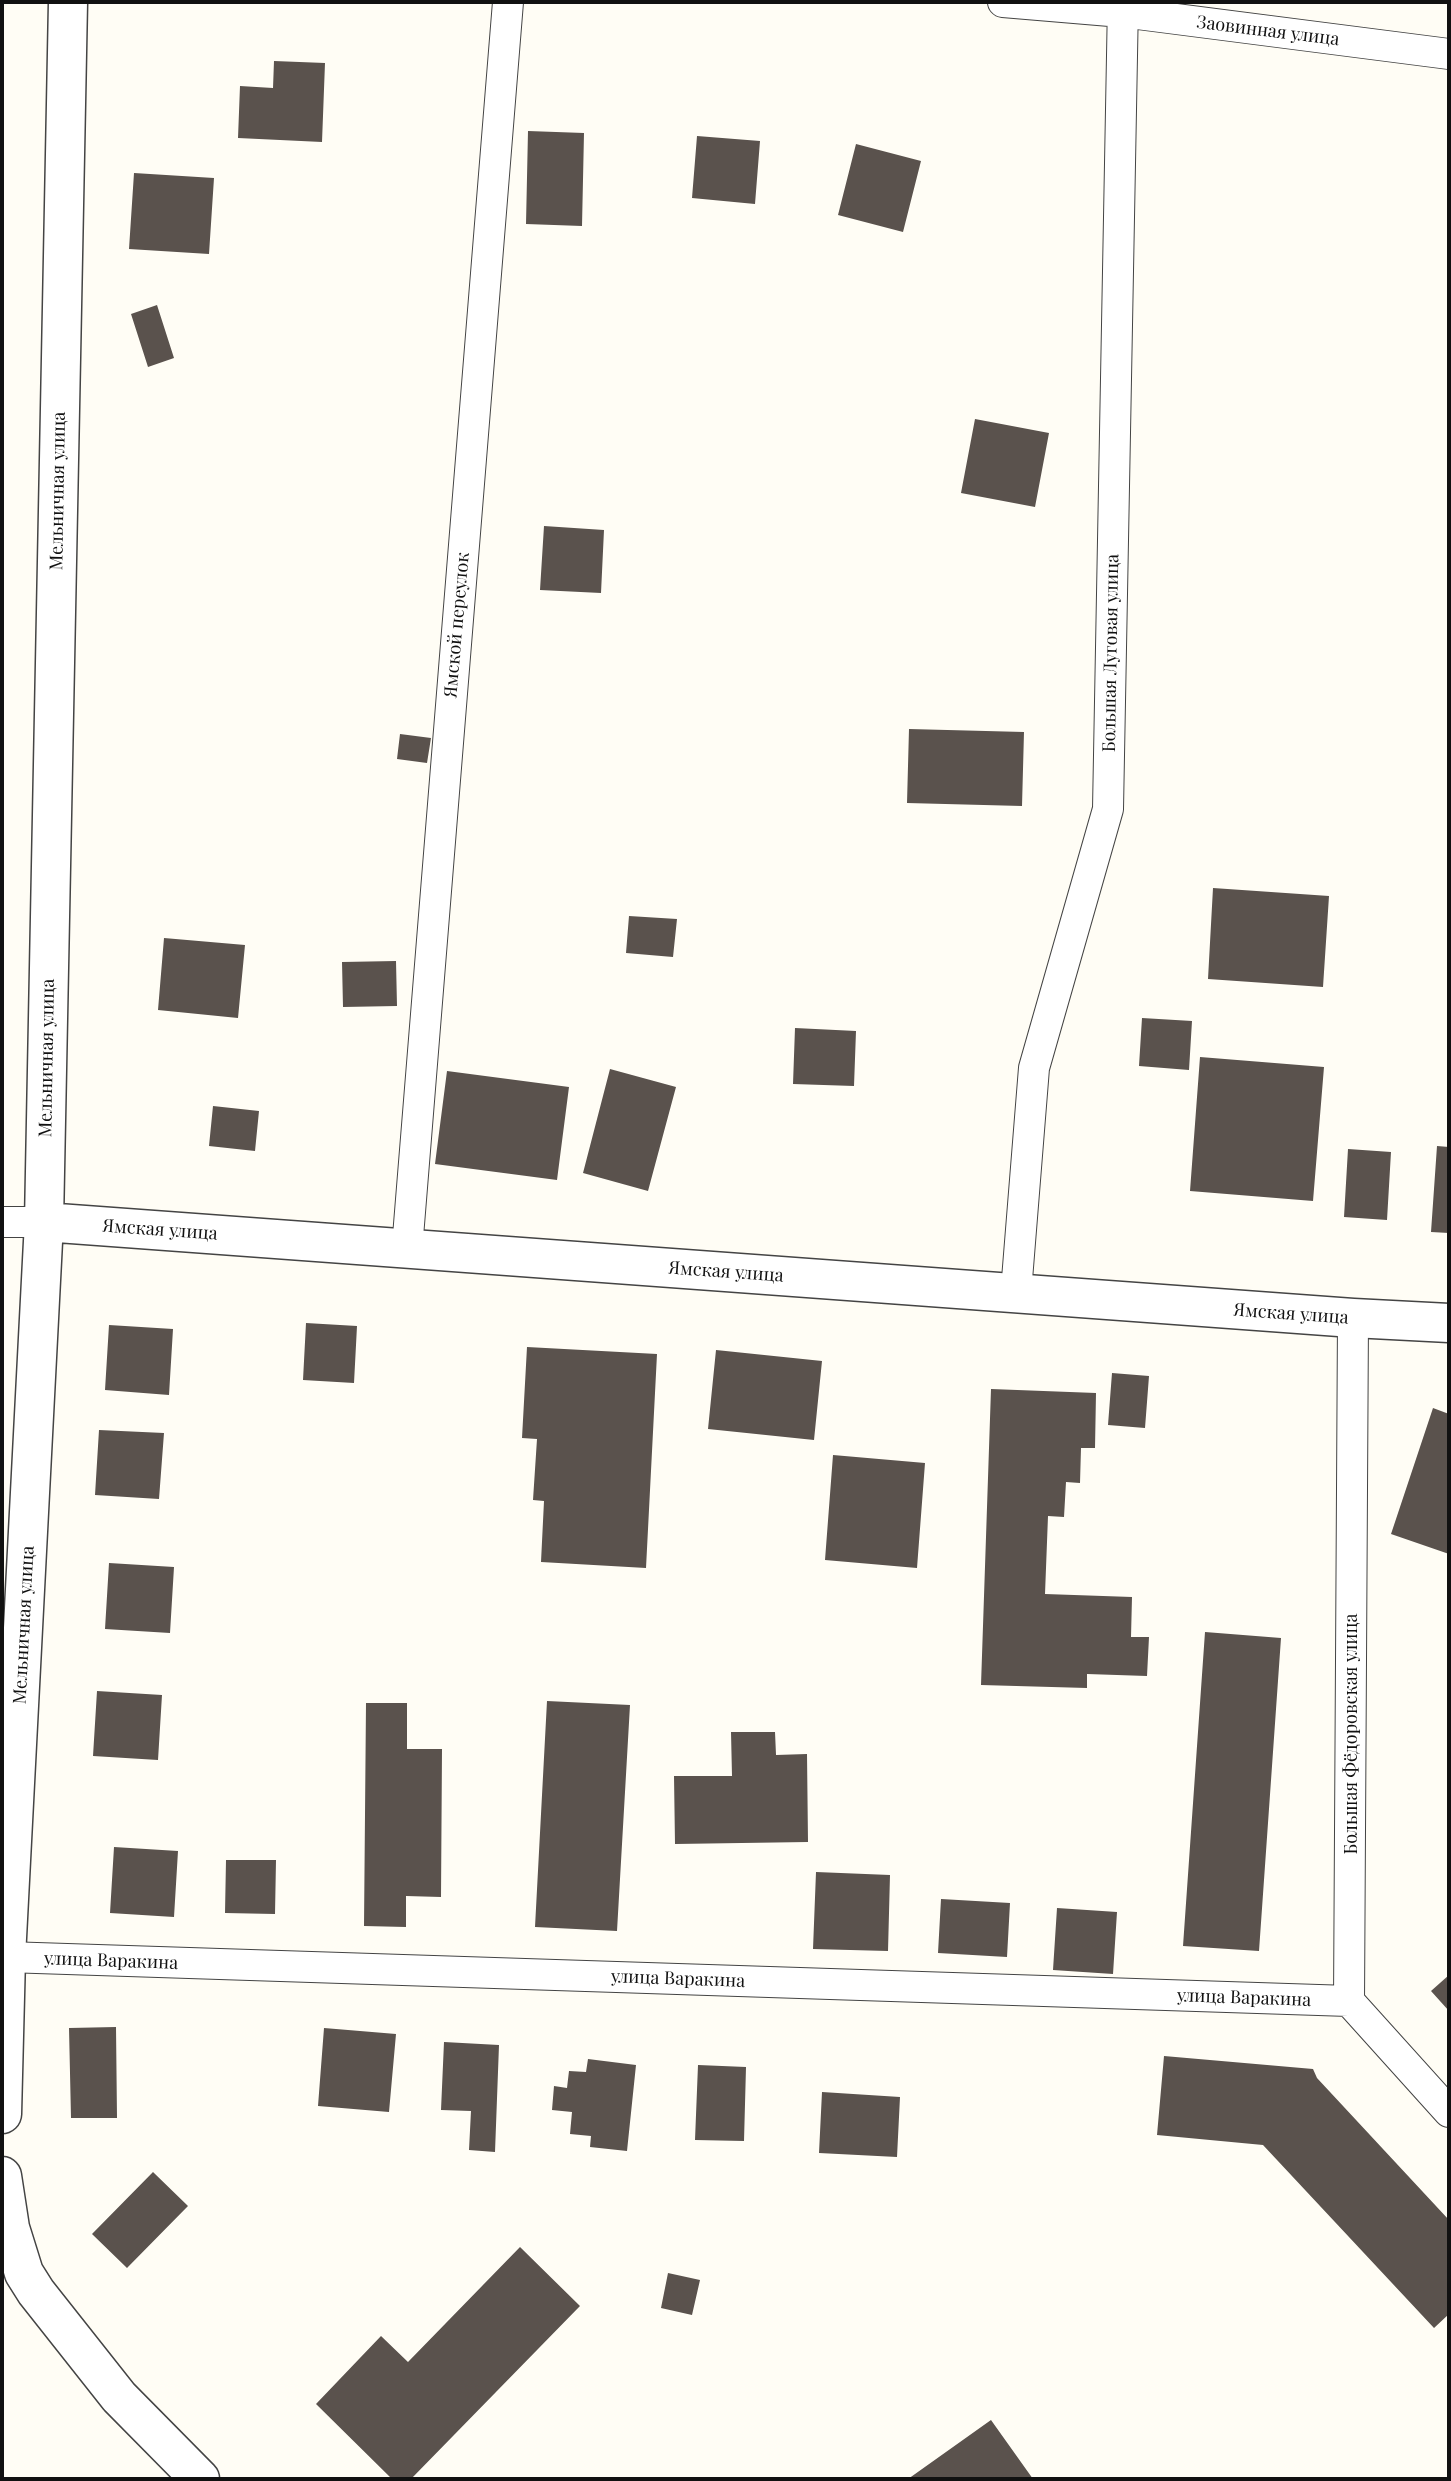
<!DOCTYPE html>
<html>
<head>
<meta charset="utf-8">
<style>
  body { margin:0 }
  #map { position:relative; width:1451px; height:2481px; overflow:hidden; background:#fffdf5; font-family:"Playfair Display",serif }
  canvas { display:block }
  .frame { position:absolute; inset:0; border:4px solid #111; pointer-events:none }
</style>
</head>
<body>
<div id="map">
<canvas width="1451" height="2481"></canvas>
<div class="frame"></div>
</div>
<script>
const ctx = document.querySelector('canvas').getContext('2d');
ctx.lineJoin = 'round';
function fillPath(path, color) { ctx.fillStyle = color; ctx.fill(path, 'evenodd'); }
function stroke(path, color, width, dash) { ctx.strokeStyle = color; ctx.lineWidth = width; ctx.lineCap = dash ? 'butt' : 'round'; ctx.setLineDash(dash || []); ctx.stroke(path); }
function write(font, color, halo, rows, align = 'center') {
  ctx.font = font + ' "Playfair Display",serif'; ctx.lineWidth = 7; ctx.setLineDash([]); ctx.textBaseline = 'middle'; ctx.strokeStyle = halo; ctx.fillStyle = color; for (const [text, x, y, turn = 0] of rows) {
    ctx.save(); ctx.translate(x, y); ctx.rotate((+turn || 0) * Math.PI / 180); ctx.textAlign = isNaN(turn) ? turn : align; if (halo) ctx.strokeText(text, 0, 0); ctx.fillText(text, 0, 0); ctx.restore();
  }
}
fillPath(new Path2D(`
  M274,61L325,63L322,142L238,138L240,86L273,88Z
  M528,131L584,133L582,226L526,224Z
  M697,136L760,141L755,204L692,198Z
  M856,144L921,161L903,232L838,215Z
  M134,173L214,178L209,254L129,249Z
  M157,305L174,358L148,367L131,314Z
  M975,419L1049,433L1035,507L961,493Z
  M544,526L604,530L601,593L540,590Z
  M909,729L1024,732L1022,806L907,803Z
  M400,734L431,738L427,763L397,759Z
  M1213,888L1329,896L1323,987L1208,979Z
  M629,916L677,919L673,957L626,953Z
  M164,938L245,945L238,1018L158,1010Z
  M396,961L397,1006L343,1007L342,962Z
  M1142,1018L1192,1021L1189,1070L1139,1066Z
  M795,1028L856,1031L854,1086L793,1084Z
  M1200,1057L1324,1067L1313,1201L1190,1191Z
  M610,1069L676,1087L648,1191L583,1173Z
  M447,1071L569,1087L557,1180L435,1164Z
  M213,1106L259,1111L255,1151L209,1146Z
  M1437,1146L1449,1147V1233L1431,1232Z
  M1348,1149L1391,1152L1387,1220L1344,1217Z
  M306,1323L357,1326L354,1383L303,1380Z
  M109,1325L173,1329L169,1395L105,1390Z
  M527,1347L657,1354L646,1568L541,1562L544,1501L533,1500L537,1439L522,1438Z
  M716,1350L822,1361L814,1440L708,1429Z
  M1112,1373L1149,1376L1145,1428L1108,1425Z
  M991,1389L1096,1393L1095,1448H1081L1080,1483L1066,1482L1064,1517L1048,1516L1045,1594L1132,1597L1131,1637H1149L1147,1676L1087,1674V1688L981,1685Z
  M1433,1408L1449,1414V1554L1391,1534Z
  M99,1430L164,1433L159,1499L95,1495Z
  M833,1455L925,1463L917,1568L825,1560Z
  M109,1563L174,1567L170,1633L105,1629Z
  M1205,1632L1281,1638L1259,1951L1183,1946Z
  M97,1691L162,1695L158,1760L93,1756Z
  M547,1701L630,1705L617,1931L535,1927Z
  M366,1703H407V1749H442L441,1897L406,1896V1927L364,1926Z
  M731,1732H775L776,1755L807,1754L808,1842L675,1844L674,1776H732Z
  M114,1847L178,1851L174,1917L110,1913Z
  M226,1860H276L275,1914L225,1913Z
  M816,1872L890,1875L888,1951L813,1949Z
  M941,1899L1010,1903L1007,1957L938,1953Z
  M1057,1908L1117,1912L1113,1974L1053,1970Z
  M1449,1975V2011L1431,1991Z
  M116,2027L117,2118H71L69,2028Z
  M324,2028L396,2034L389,2112L318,2106Z
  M444,2042L499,2045L495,2152L469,2150L471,2111L441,2110Z
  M1164,2056L1313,2069L1317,2078L1449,2220V2314L1434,2328L1263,2145L1157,2135Z
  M588,2059L636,2065L627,2151L590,2147L591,2136L570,2134L572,2112L552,2110L554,2086L567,2088L569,2071L586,2072Z
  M698,2065L746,2067L744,2141L695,2140Z
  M822,2092L900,2097L897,2157L819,2153Z
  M153,2172L188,2206L127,2268L92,2234Z
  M520,2247L580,2306L411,2479H392L316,2404L381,2336L408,2362Z
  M668,2273L700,2280L692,2315L661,2308Z
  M991,2420L1033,2479H908Z`), '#5a524d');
const minor = new Path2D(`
  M1003,2L1122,12L1449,54
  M2,1222H44
  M407,1249L508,2
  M1016,1292L1034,1068L1108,809L1123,2
  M1353,1318L1349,2001L1449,2112
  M6,1957L1349,2001`);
const tertiary = new Path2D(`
  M44,1222L1353,1318L1449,1323
  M2,2114L6,1957L44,1222L68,2
  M2,2176L10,2228L24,2273L36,2292L119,2397L200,2479`);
stroke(minor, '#444', 32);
stroke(tertiary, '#444', 41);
stroke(minor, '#fff', 30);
stroke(tertiary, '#fff', 38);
write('18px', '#111', '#fff', [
  ["Заовинная улица",1268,31,7],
  ["Мельничная улица",58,491,-89],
  ["Ямской переулок",457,625,-85],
  ["Большая Луговая улица",1111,653,-89],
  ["Мельничная улица",47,1058,-89],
  ["Ямская улица",160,1230,4],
  ["Ямская улица",726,1272,4],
  ["Ямская улица",1291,1314,4],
  ["Мельничная улица",24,1625,-87],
  ["Большая Фёдоровская улица",1351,1734,-90],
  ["улица Варакина",111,1961,2],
  ["улица Варакина",678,1979,2],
  ["улица Варакина",1244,1998,2]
]);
</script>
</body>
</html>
